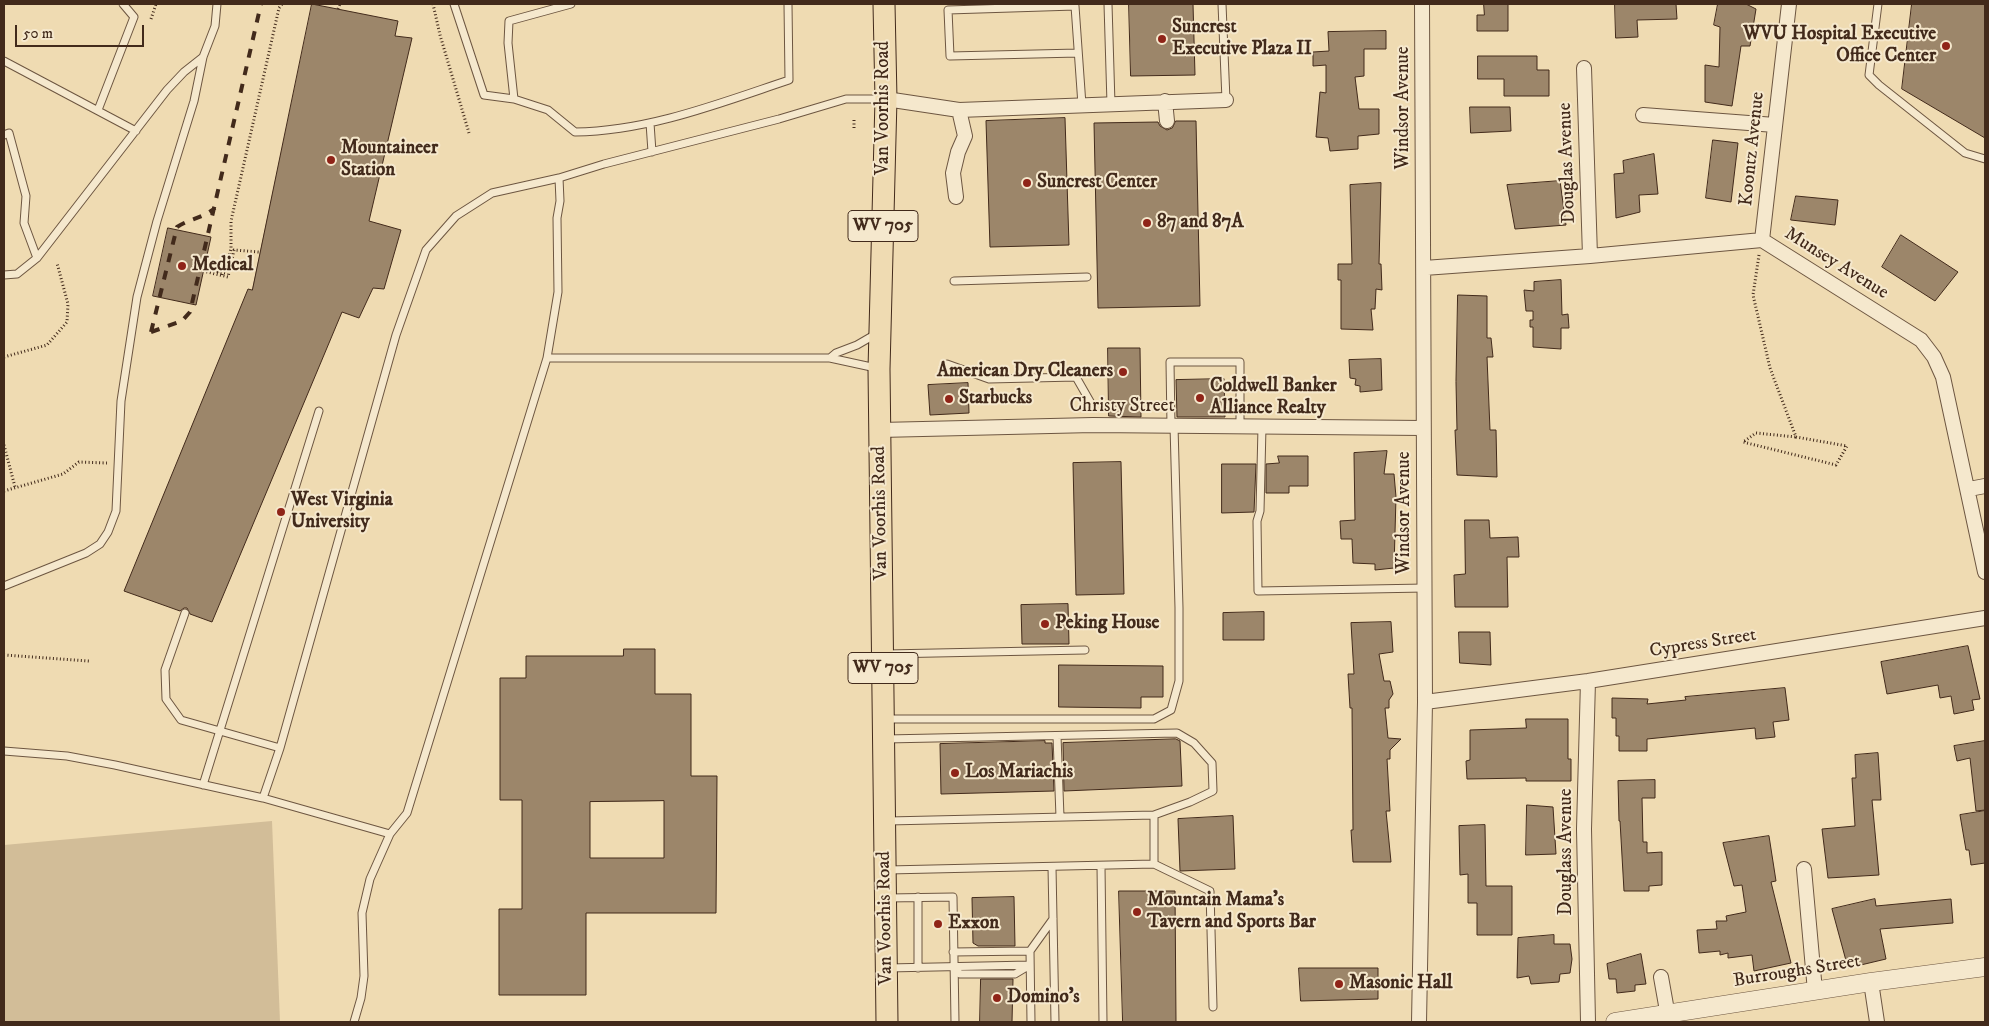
<!DOCTYPE html>
<html>
<head>
<meta charset="utf-8">
<style>
  body { margin:0 }
  #map { position:relative; width:1989px; height:1026px; overflow:hidden; background:#efdbb2; font-family:"IM FELL DW Pica",serif }
  canvas { display:block }
  .frame { position:absolute; inset:0; border:5px solid #422a1b; pointer-events:none }
  .scale { position:absolute; left:15px; top:25px; width:129px; height:22px; box-sizing:border-box; border:2px solid #422a1b; border-top:0; padding-left:6px; font-size:15px; line-height:18px; white-space:nowrap; color:#422a1b; -webkit-text-stroke:4px #f5e8cd; paint-order:stroke }
</style>
</head>
<body>
<div id="map">
<canvas width="1989" height="1026"></canvas>
<div class="frame"></div>
<div class="scale">50 m</div>
</div>
<script>
const ctx = document.querySelector('canvas').getContext('2d');
ctx.lineJoin = 'round';
function fillPath(path, color) { ctx.fillStyle = color; ctx.fill(path, 'evenodd'); }
function stroke(path, color, width, dash) { ctx.strokeStyle = color; ctx.lineWidth = width; ctx.lineCap = dash ? 'butt' : 'round'; ctx.setLineDash(dash || []); ctx.stroke(path); }
function write(font, color, halo, rows, align = 'center') {
  ctx.font = font + ' "IM FELL DW Pica",serif'; ctx.lineWidth = 4; ctx.setLineDash([]); ctx.textBaseline = 'middle'; ctx.strokeStyle = halo; ctx.fillStyle = color; for (const [text, x, y, turn = 0] of rows) {
    ctx.save(); ctx.translate(x, y); ctx.rotate((+turn || 0) * Math.PI / 180); ctx.textAlign = isNaN(turn) ? turn : align; if (halo) ctx.strokeText(text, 0, 0); ctx.fillText(text, 0, 0); ctx.restore();
  }
}
fillPath(new Path2D(`
  M272,821L280,1022H4V845Z`), '#d2bd98');
const building = new Path2D(`
  M312,4L398,21L395,36L412,38L369,221L401,230L384,289L373,288L359,318L342,312L212,622L190,614L187,608H184L180,611L124,591L248,289L252,290Z
  M1129,4H1193L1195,75L1131,76Z
  M1484,4H1508V31H1477V15H1484Z
  M1615,4H1676L1677,19L1637,20L1638,37L1616,38Z
  M1718,4H1746L1756,9L1750,46H1741L1732,106L1705,102V65L1719,67L1720,27L1714,25Z
  M1912,4H1985V138L1902,89Z
  M1386,31V49H1364V76L1355,77L1359,109H1379V134L1358,136V149L1330,151L1328,138L1316,137L1320,92L1326,93V65L1313,66V52L1329,51L1328,32Z
  M1478,56H1537V70H1549V96H1504V79H1478Z
  M1470,107H1510L1511,131L1471,133Z
  M1065,118L1069,245L990,247L986,121Z
  M1176,121H1196L1200,306L1098,308L1094,123L1158,122L1160,126L1167,130L1172,128Z
  M1713,140L1738,143L1731,202L1706,198Z
  M1654,154L1658,194L1639,195L1640,212L1616,218L1614,174L1624,173L1623,161Z
  M1560,181L1566,225L1515,229L1507,185Z
  M1381,183L1379,264H1381L1382,290L1376,289L1375,309H1371L1373,330L1341,329V280H1338V264H1352L1350,185Z
  M1796,196L1838,200L1835,225L1791,220Z
  M168,228L211,237L196,305L153,296Z
  M1901,235L1958,272L1935,301L1882,267Z
  M1561,280L1562,315L1568,314L1569,328H1561V349L1533,347V327H1530V320H1533V311H1526L1524,290L1534,291V282Z
  M1458,295L1487,296V338H1491L1493,357H1487L1490,430H1496L1497,477L1457,475L1455,430H1457L1456,382Z
  M1108,348H1140L1141,417L1109,416Z
  M1381,359L1382,390L1360,392V386L1355,385L1356,379L1350,378L1349,360Z
  M1224,379L1225,417H1177L1176,380Z
  M968,383L969,413L930,415L928,385Z
  M1387,451L1384,474H1394L1396,497L1394,568L1375,570V564L1353,563L1352,539H1341L1340,521L1355,520L1354,453Z
  M1278,456H1308V486H1289V493H1266V464L1279,463Z
  M1121,462L1124,594L1076,595L1073,463Z
  M1222,464H1256L1254,512L1222,513Z
  M1465,520H1489L1490,538L1518,537L1519,557H1507L1508,607H1455L1454,575L1465,574Z
  M1068,604L1069,644H1022L1021,605Z
  M1264,612V640H1223V613Z
  M1391,622L1393,652L1379,654L1384,681H1390L1393,694L1389,700V708H1385L1388,738L1401,739L1390,750V759H1387L1390,811H1386L1391,862H1353L1351,830H1353L1352,708H1350L1348,674H1354L1351,623Z
  M1459,632H1490L1491,665L1460,663Z
  M1968,646L1980,699L1972,700L1974,710L1954,714L1951,696L1940,698L1938,685L1887,694L1881,662Z
  M624,649H655V694H691V776H717L716,913H586V995H499V909H522V800H500V678H526V656H623ZM664,801V858H590V802Z
  M1059,665L1163,666V697H1141V708L1059,707Z
  M1785,688L1789,720L1773,722L1775,737L1756,739L1755,728L1647,739V751H1619V736H1616V718H1612V698L1648,699L1647,704L1686,700L1685,697Z
  M1526,719H1568V759H1571V781H1526V778L1467,779L1466,761L1470,760V730L1526,728Z
  M1176,739L1180,741L1182,786L1064,791L1063,743Z
  M1045,741V743H1052L1054,791L941,794L940,744Z
  M1985,741V810L1976,811L1970,758L1957,761L1954,746Z
  M1878,753L1881,800H1872L1879,875L1828,878L1822,829L1855,826L1852,778H1856L1855,755Z
  M1655,780V798H1642L1643,842H1647V853L1662,852V885L1649,886V891H1624L1620,821H1619L1618,781Z
  M1527,805L1553,807L1556,854L1526,855Z
  M1985,811V863L1971,865L1969,850H1966L1960,815Z
  M1233,816L1235,869L1180,871L1178,819Z
  M1485,825L1486,886H1512V935H1477V903H1468V874L1460,875L1459,826Z
  M1769,836L1776,881L1771,882L1791,963L1754,971L1752,955L1728,958V953L1720,955V951L1699,953L1697,930L1717,929L1716,921H1727L1726,916L1746,912L1742,885L1734,886L1723,843Z
  M1119,891H1175L1176,1022H1123Z
  M1014,897L1015,946H978L973,943L972,898Z
  M1875,899L1876,906L1951,899L1953,923L1880,929L1886,959L1848,968L1832,909Z
  M1554,935V944H1570L1572,959L1570,973L1560,974L1559,982L1531,984L1529,976L1517,978L1518,938Z
  M1641,954L1646,984L1635,985V991L1617,993L1616,979H1609L1607,964Z
  M1299,968H1378V999L1301,1001Z
  M981,979H1013L1012,1022H980Z`);
fillPath(building, '#9c866a');
stroke(building, '#422a1b', 1);
const service = new Path2D(`
  M454,4L484,95L514,99L548,110L575,132C649,131 720,103 789,80L788,4
  M1108,4L1111,104
  M1222,4L1226,100
  M1878,4L1869,75L1879,85L1965,153L1985,159
  M1078,53L950,56L948,10L1075,6L1082,105
  M4,61L136,131
  M514,99L508,43L509,21L571,4
  M98,110L134,17L123,4
  M650,123L652,152
  M4,135L9,133L26,196L24,223L37,258
  M4,275L17,274L37,258L167,90L184,72L203,57
  M954,281L1087,277
  M547,358H830L876,368
  M830,358L836,353L857,345L876,334
  M947,364L989,379L1076,377L1092,405
  M1171,426L1170,362H1240V427
  M1262,427L1260,511L1257,521L1258,591L1425,588
  M4,586L86,553L100,544L108,532L116,511L121,401L137,297L157,221L194,101L203,57L215,26L217,4
  M185,613L165,670L166,699L181,720L280,748
  M886,654L1085,650
  M887,719H1154L1171,710L1179,681V608L1174,426
  M1057,736L1060,817
  M886,739L1177,733L1194,743L1212,763L1213,791L1190,802L1154,815
  M4,751L67,756L115,765L263,798L390,834L407,813L547,358L558,292L557,218L560,201L559,178
  M203,785L319,411
  M263,798L280,748L396,335L426,250L456,216L492,193L559,178L604,164L779,119L846,99H883
  M888,821L1154,815V864L888,870
  M1154,864L1210,891L1213,1007
  M1101,866L1103,1022
  M1052,867L1055,1022
  M918,897V968
  M888,898L953,897L955,1022
  M953,952L1030,951
  M954,967L960,974H1015L1030,965
  M888,968L1030,965
  M354,1022L361,998L364,976L362,913L370,879L390,834
  M1031,1022L1030,951L1053,919`);
const minor = new Path2D(`
  M1584,68L1590,256
  M886,99L959,110L1226,100
  M1165,101L1167,121
  M1643,115L1775,125
  M956,197L953,173L958,152L965,136L959,110
  M1762,240L1789,4
  M1424,268L1590,256L1762,240L1921,340L1934,357L1943,377L1985,572
  M880,430L1093,425L1423,428
  M1969,489L1985,486
  M1425,702L1588,681L1985,618
  M1804,869L1815,991
  M1661,977L1669,1022
  M1871,982L1877,1022
  M1419,1022L1425,702L1422,4
  M1588,1022L1584,829L1588,681`);
const tertiary = new Path2D(`
  M1615,1022L1871,982L1985,967`);
const primary = new Path2D(`
  M884,4L886,99L879,369L887,1022`);
stroke(service, '#6d5641', 9);
stroke(minor, '#6d5641', 16);
stroke(tertiary, '#6d5641', 19);
stroke(primary, '#422a1b', 23);
stroke(new Path2D(`
  M433,4L440,35L469,133
  M338,9L340,4
  M151,19L156,4
  M854,120V130
  M1759,255L1753,295L1770,368L1796,437L1847,446L1836,465L1743,442L1756,433L1796,437
  M224,264L223,258L220,260L218,272L226,273L231,248V221L279,8L282,4
  M203,271L228,277L234,250L259,252
  M4,357L47,345L67,322L68,304L57,263
  M4,445L15,487
  M4,491L63,474L79,462L107,463
  M4,655L89,661`), '#422a1b', 3, [1, 2.5]);
stroke(service, '#f5e8cd', 7);
stroke(minor, '#f5e8cd', 14);
stroke(tertiary, '#f5e8cd', 18);
stroke(primary, '#efdbb2', 21);
stroke(new Path2D(`
  M151,332L182,321L190,312L261,4
  M151,332L177,227C189,219 203,218 215,208`), '#422a1b', 4, [9, 9]);
stroke(new Path2D(`
  M222,275L224,264`), '#422a1b', 3, [1, 2.5]);
for (const [x, y, r, color] of [
  [1162,39,5,"#8f2418"],
  [1946,46,5,"#8f2418"],
  [331,160,5,"#8f2418"],
  [1027,183,5,"#8f2418"],
  [1147,223,5,"#8f2418"],
  [182,266,5,"#8f2418"],
  [1123,372,5,"#8f2418"],
  [1200,398,5,"#8f2418"],
  [949,399,5,"#8f2418"],
  [281,512,5,"#8f2418"],
  [1045,624,5,"#8f2418"],
  [955,773,5,"#8f2418"],
  [1137,912,5,"#8f2418"],
  [938,924,5,"#8f2418"],
  [1339,984,5,"#8f2418"],
  [997,998,5,"#8f2418"]
]) { const dot = new Path2D(); dot.arc(x, y, r, 0, 2 * Math.PI); ctx.fillStyle = color; ctx.fill(dot); stroke(dot, '#f5e8cd', 2); }
for (const [x, y, w] of [
  [883,226,70],
  [883,668,70]
]) { const box = new Path2D(); box.roundRect(x - w / 2, y - 15.5, w, 31, 4); ctx.fillStyle = '#f5e8cd'; ctx.fill(box); stroke(box, '#422a1b', 1); }
write('bold 18px', '#422a1b', null, [
  ["WV 705",883,226],
  ["WV 705",883,668]
]);
write('bold 19px', '#422a1b', '#f5e8cd', [
  ["Suncrest",1172,28],
  ["Executive Plaza II",1172,50],
  ["WVU Hospital Executive",1936,35,"right"],
  ["Office Center",1936,57,"right"],
  ["Mountaineer",341,149],
  ["Station",341,171],
  ["Suncrest Center",1037,183],
  ["87 and 87A",1157,223],
  ["Medical",192,266],
  ["American Dry Cleaners",1113,372,"right"],
  ["Coldwell Banker",1210,387],
  ["Alliance Realty",1210,409],
  ["Starbucks",959,399],
  ["West Virginia",291,501],
  ["University",291,523],
  ["Peking House",1055,624],
  ["Los Mariachis",965,773],
  ["Mountain Mama's",1147,901],
  ["Tavern and Sports Bar",1147,923],
  ["Exxon",948,924],
  ["Masonic Hall",1349,984],
  ["Domino's",1007,998]
], 'left');
write('19px', '#422a1b', '#f5e8cd', [
  ["Van Voorhis Road",884,108,-90],
  ["Windsor Avenue",1404,108,-90],
  ["Koontz Avenue",1753,149,-84],
  ["Douglas Avenue",1568,163,-92],
  ["Munsey Avenue",1836,264,32],
  ["Christy Street",1122,407],
  ["Van Voorhis Road",881,513,-91],
  ["Windsor Avenue",1405,513,-90],
  ["Cypress Street",1703,644,-9],
  ["Douglass Avenue",1567,852,-90],
  ["Van Voorhis Road",886,918,-91],
  ["Burroughs Street",1797,972,-9]
]);
</script>
</body>
</html>
